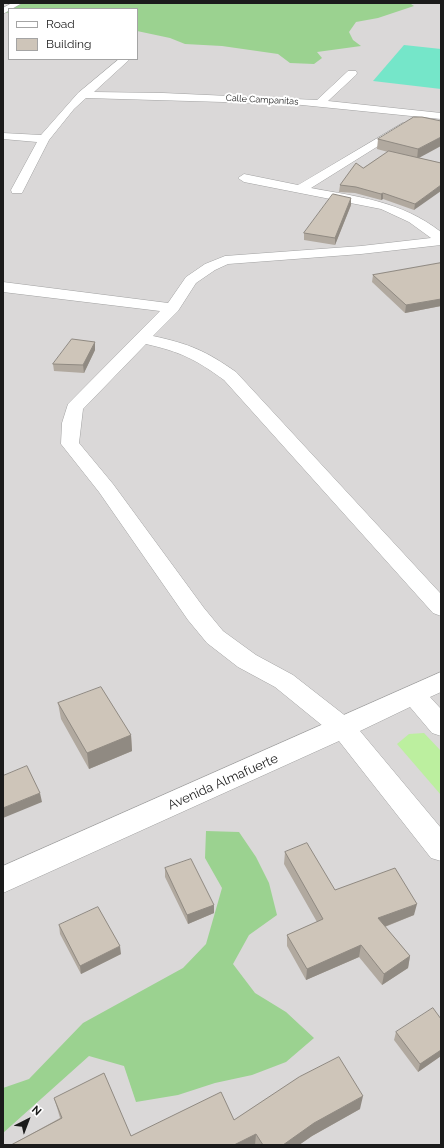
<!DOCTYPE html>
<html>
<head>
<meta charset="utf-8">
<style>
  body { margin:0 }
  #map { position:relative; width:444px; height:1148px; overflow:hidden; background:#eeebe0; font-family:Raleway,sans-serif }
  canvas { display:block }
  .frame { position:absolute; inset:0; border:4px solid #1b1b1b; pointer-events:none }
  .legend { position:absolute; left:8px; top:8px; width:130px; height:52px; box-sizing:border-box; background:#fff; border:1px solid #a4a4a4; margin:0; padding:5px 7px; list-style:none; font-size:12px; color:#1b1b1b }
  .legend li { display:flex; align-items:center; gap:8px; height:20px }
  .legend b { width:20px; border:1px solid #a4a4a4 }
  .north { position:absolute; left:8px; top:1100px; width:40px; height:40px; -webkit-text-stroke:3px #fff; paint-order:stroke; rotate:42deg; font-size:11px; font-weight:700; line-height:16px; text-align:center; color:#1b1b1b }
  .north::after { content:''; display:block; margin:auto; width:14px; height:18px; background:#1b1b1b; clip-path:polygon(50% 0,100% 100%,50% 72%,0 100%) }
</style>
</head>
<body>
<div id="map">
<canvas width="444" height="1148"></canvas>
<div class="frame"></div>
<ul class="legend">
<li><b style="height:5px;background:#fff"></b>Road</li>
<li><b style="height:11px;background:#cec5b9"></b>Building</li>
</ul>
<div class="north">N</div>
</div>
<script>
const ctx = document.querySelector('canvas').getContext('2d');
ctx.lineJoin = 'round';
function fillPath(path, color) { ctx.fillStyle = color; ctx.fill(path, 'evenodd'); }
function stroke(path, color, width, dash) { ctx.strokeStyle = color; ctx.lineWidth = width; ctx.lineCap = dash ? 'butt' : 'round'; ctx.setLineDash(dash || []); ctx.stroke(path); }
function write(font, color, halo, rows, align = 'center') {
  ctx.font = font + ' Raleway,sans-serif'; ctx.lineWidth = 4; ctx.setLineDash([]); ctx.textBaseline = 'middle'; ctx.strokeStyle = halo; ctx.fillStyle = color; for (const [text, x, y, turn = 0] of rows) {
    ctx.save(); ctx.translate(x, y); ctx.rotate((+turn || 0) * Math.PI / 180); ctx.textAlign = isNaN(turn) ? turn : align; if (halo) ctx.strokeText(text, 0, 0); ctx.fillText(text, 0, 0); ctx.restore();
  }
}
fillPath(new Path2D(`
  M3,3H441V1145H3ZM9,9H137V59H9Z`), '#dad8d8');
fillPath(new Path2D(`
  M424,733L441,751V795L397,744L409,734Z`), '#bcef9f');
fillPath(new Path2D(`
  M24,3H412L411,4L414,6L378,18L356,22L349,32L353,40L361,46L317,52L322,58L314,64L290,63L278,54L222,46L185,44L170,38L137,31V9H9V13L3,12V11Z
  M206,831L239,832L256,857L269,883L277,915L249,935L233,964L255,993L286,1012L314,1038L286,1062L252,1075L215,1083L178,1095L136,1102L124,1066L89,1056L3,1133V1088L29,1079L83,1023L183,968L206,944L222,888L205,858Z`), '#9bd290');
fillPath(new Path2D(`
  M404,45L441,49V89L373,81Z`), '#75e6c9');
const minor = new Path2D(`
  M12,3H22L3,14V8Z
  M119,59H130L94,92L163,93L317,100L348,71H356L357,73L356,75L328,101L441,113V119L292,104L86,98L74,109L49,140L22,193H12L11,190L37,142L3,139V133L41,135L78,93Z
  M403,123L407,124L409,126L407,128L311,188C359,197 401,201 441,232V245L361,254L228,264L215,270L196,283L178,311L153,336C190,344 206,351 236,372L441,594V616L433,613L224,380C195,359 181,352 146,344L83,409L79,443L113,484L204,608L223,631L256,655L293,675L352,721L356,728L352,735L343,738L334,735L275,687L238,667L207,643L188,620L99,492L61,444L62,423L68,404L160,311L3,292V282L168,303L186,277L205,264L225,256L361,246L431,238L409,222L381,209L244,182L238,178L244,174L298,185Z`);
const tertiary = new Path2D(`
  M441,672V692L430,697L441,709V736L432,733L410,707L360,731L441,828V861L431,858L339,741L3,893V866Z`);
stroke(minor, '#a2a2a2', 1);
stroke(tertiary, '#a2a2a2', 1);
fillPath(minor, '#fff');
fillPath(tertiary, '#fff');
fillPath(new Path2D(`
  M422,117L419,158L441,163L414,210L383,199L381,200L355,193L339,192L340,185L363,168L388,152L377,149L378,139Z
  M351,205L335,245L304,240V233Z
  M441,263V306L405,313L372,282L373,275Z
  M95,342V350L84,373L54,371L53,364Z
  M58,703L131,735L132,751L89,769L61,719Z
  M285,852L335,890L414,915L385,927L410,956L408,968L382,985L359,957L306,980L287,946V935L317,922L284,864Z
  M165,868L214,905V913L188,924L165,877Z
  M59,925L121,954L81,974L60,934Z
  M441,1019V1056L418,1072L394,1040L396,1032Z
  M54,1098L131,1136L234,1120L360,1109L312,1136L299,1145H11L60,1118L58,1111Z`), '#b1a99f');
fillPath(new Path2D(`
  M441,137V146L417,159L418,149Z
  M441,185V191L414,210L415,204Z
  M383,193V199L381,200V194Z
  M351,198V205L335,245V238Z
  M441,299V306L405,313L406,305Z
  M95,342V350L84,373L83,365Z
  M131,735L132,751L89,769L87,753Z
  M40,793L42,802L3,818V808Z
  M417,904L414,915L376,930L378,918Z
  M214,905V913L188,924L187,915Z
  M361,945L359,957L306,980L307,969Z
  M120,946L121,954L81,974L80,966Z
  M410,956L408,968L382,985L384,974Z
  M441,1050V1056L418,1072L420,1064Z
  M363,1096L360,1109L312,1136L299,1145H283L314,1123Z
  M256,1134L255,1145H234Z`), '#908a82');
const building = new Path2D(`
  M414,117H422L441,121V137L418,149L378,139Z
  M389,151L441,163V185L415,204L383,193L381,194L356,187L340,185L356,163L363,168Z
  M333,194L351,198L335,238L304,233Z
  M441,263V299L406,305L373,275Z
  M72,339L95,342L83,365L53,364Z
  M101,687L131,735L87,753L58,703Z
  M27,766L40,793L3,808V776Z
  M307,843L335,890L395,868L417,904L378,918L410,956L384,974L361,945L307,969L287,935L323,919L285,852Z
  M191,859L214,905L187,915L165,868Z
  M98,907L120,946L80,966L59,925Z
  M433,1008L441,1019V1050L420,1064L396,1032Z
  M339,1057L363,1096L314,1123L283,1145H263L256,1134L234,1145H11L62,1118L54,1098L104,1073L131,1136L221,1092L234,1120L299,1077Z`);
fillPath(building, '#cec5b9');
stroke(building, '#908a82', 1);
write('9px', '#1b1b1b', '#fff', [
  ["Calle Campanitas",262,100,3]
]);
write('13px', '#1b1b1b', '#fff', [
  ["Avenida Almafuerte",223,782,-24]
]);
</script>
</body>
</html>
